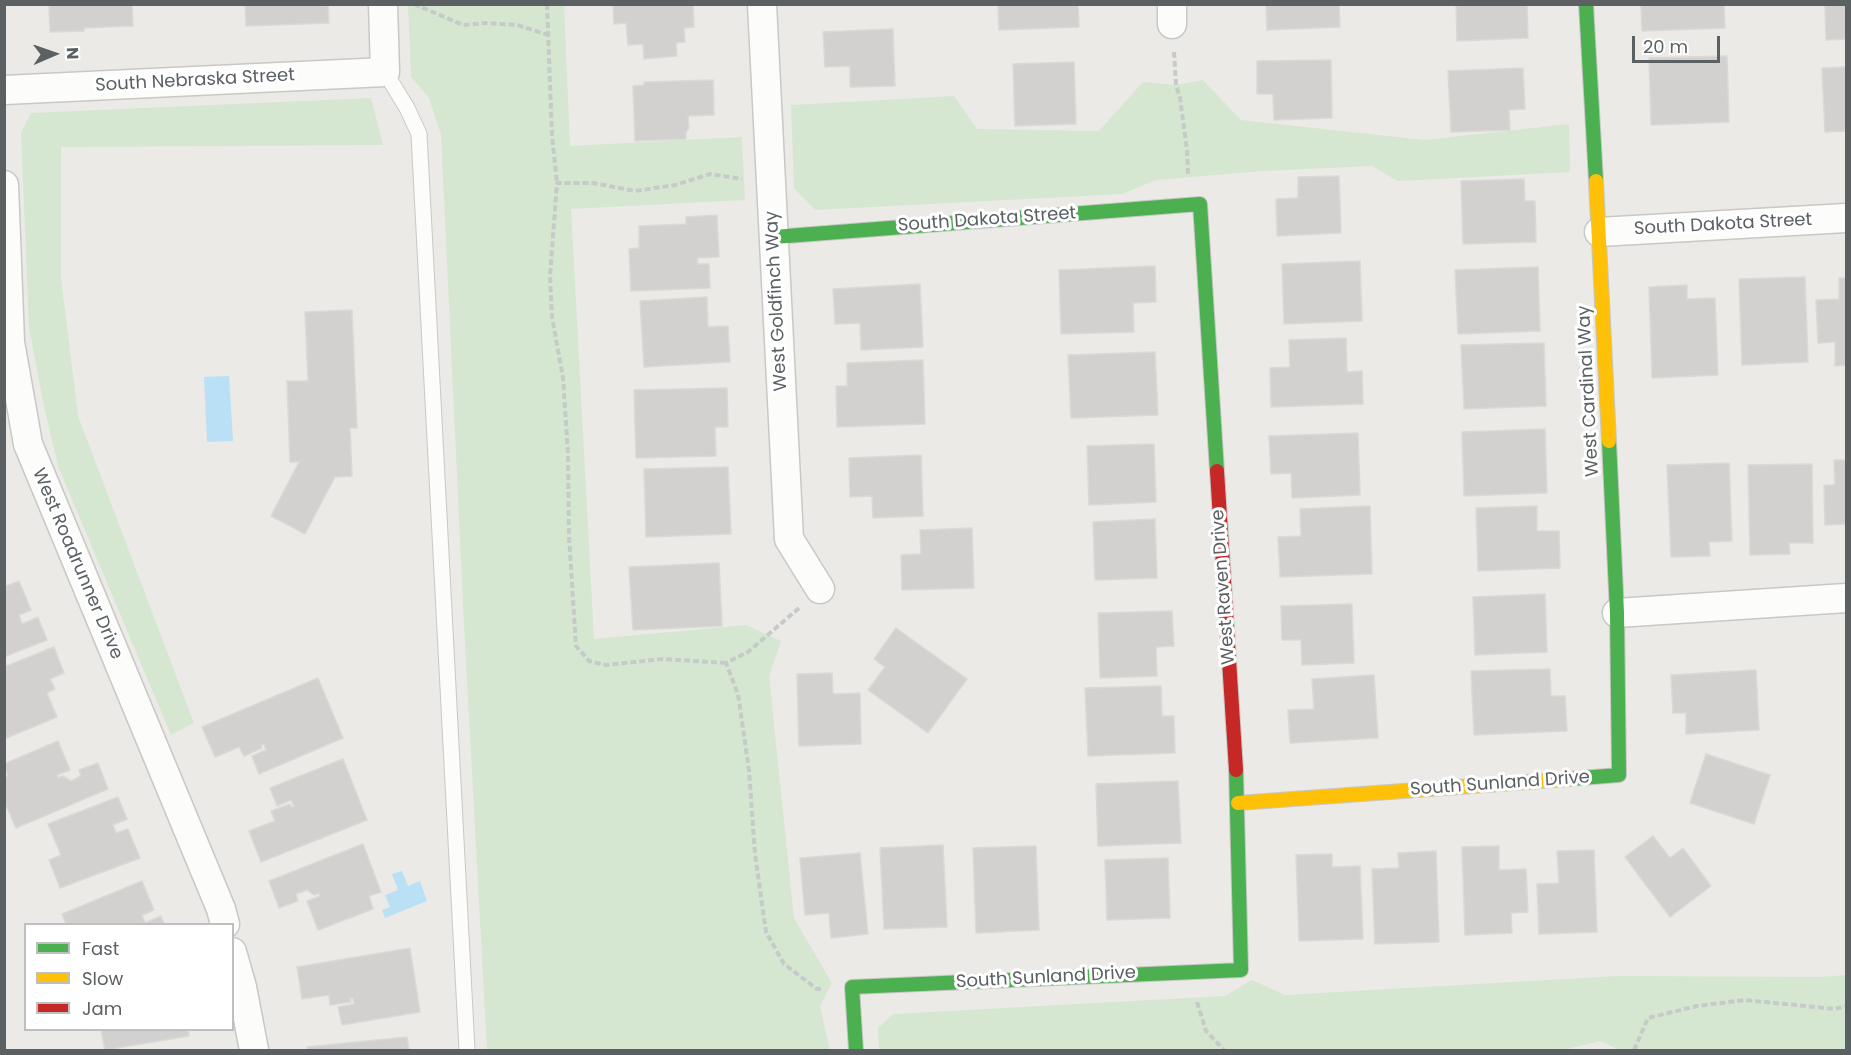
<!DOCTYPE html>
<html>
<head>
<meta charset="utf-8">
<style>
  body { margin:0 }
  #map { position:relative; width:1851px; height:1055px; overflow:hidden; background:#ebeae6; font-family:Poppins,sans-serif }
  canvas { display:block }
  .frame { position:absolute; inset:0; border:6px solid #5b6063; pointer-events:none }
  .legend { position:absolute; left:24px; top:923px; width:210px; height:108px; box-sizing:border-box; background:#fff; border:2px solid #bdbfc1; margin:0; padding:8px 10px; list-style:none; font-size:18px; color:#5b6063 }
  .legend li { display:flex; align-items:center; gap:12px; height:30px }
  .legend b { width:30px; border:2px solid #bdbfc1 }
  .north { position:absolute; left:24px; top:24px; width:60px; height:60px; -webkit-text-stroke:4px #fff; paint-order:stroke; rotate:88deg; font-size:16px; font-weight:700; line-height:24px; text-align:center; color:#5b6063 }
  .north::after { content:''; display:block; margin:auto; width:21px; height:27px; background:#5b6063; clip-path:polygon(50% 0,100% 100%,50% 72%,0 100%) }
  .scale { position:absolute; left:1632px; top:36px; width:88px; height:27px; box-sizing:border-box; border:3px solid #5b6063; border-top:0; padding-left:8px; font-size:18px; line-height:21px; white-space:nowrap; color:#5b6063; -webkit-text-stroke:4px #fff; paint-order:stroke }
</style>
</head>
<body>
<div id="map">
<canvas width="1851" height="1055"></canvas>
<div class="frame"></div>
<ul class="legend">
<li><b style="height:8px;background:#4caf50"></b>Fast</li>
<li><b style="height:8px;background:#ffc107"></b>Slow</li>
<li><b style="height:8px;background:#c62828"></b>Jam</li>
</ul>
<div class="north">N</div>
<div class="scale">20 m</div>
</div>
<script>
const ctx = document.querySelector('canvas').getContext('2d');
ctx.lineJoin = 'round';
function fillPath(path, color) { ctx.fillStyle = color; ctx.fill(path, 'evenodd'); }
function stroke(path, color, width, dash) { ctx.strokeStyle = color; ctx.lineWidth = width; ctx.lineCap = dash ? 'butt' : 'round'; ctx.setLineDash(dash || []); ctx.stroke(path); }
function write(font, color, halo, rows, align = 'center') {
  ctx.font = font + ' Poppins,sans-serif'; ctx.lineWidth = 6; ctx.setLineDash([]); ctx.textBaseline = 'middle'; ctx.strokeStyle = halo; ctx.fillStyle = color; for (const [text, x, y, turn = 0] of rows) {
    ctx.save(); ctx.translate(x, y); ctx.rotate((+turn || 0) * Math.PI / 180); ctx.textAlign = isNaN(turn) ? turn : align; if (halo) ctx.strokeText(text, 0, 0); ctx.fillText(text, 0, 0); ctx.restore();
  }
}
fillPath(new Path2D(`
  M408,5H564L570,146L742,137L745,200L571,209L594,639L746,625L781,641L769,676L794,918L832,983L820,1006L830,1050H487L464,625L441,135L429,98L411,77Z
  M1203,80L1241,120L1425,140L1569,124L1570,172L1398,181L1372,166L1263,171L1156,180L1122,194L815,210L794,188L791,105L954,96L977,129L1099,131L1143,82L1176,85Z
  M371,98L383,145L61,147V279L78,416L194,723L171,735L58,466L43,402L29,327L21,133L31,113Z
  M1846,975V1050H1620L1600,1041L1563,1050H879L878,1028L893,1014L1225,996L1252,980L1285,995L1618,976L1821,977Z`), '#d5e7d1');
fillPath(new Path2D(`
  M229,376L233,441L207,442L204,377Z
  M402,871L408,886L420,881L427,901L385,918L382,910L390,907L385,895L398,890L392,874Z`), '#bae0f5');
const building = new Path2D(`
  M49,4H132L133,26L84,28V31L50,32Z
  M245,4H328L329,23L246,26Z
  M613,4H693L694,27L684,28L685,42L676,43L677,56L644,59L643,44L628,45L626,23L614,24Z
  M998,4H1078L1079,27L999,30Z
  M1266,4H1339L1340,27L1267,30Z
  M1456,4H1527L1528,38L1457,41Z
  M1641,4H1724L1725,28L1642,31Z
  M1825,4H1846V39L1826,40Z
  M893,29L895,86L850,87V66L825,67L823,32Z
  M1727,56L1729,122L1651,125L1649,58Z
  M1331,60L1332,118L1274,120L1273,94H1257V61Z
  M1074,62L1076,124L1015,126L1013,64Z
  M1846,67V131L1825,132L1822,68Z
  M1523,68L1525,109L1509,110L1510,130L1451,132L1448,71Z
  M713,80L714,115L688,116L689,128L686,132V139L635,141L633,86L644,85V82Z
  M1339,176L1341,233L1277,236L1276,199L1298,198V177Z
  M1524,179L1525,201H1535L1536,242L1463,244L1461,181Z
  M717,215L719,257L697,258L698,264H709L710,288L631,291L629,249L639,248V226L686,224V217Z
  M1360,261L1362,321L1284,324L1282,264Z
  M1155,266L1156,302L1133,303L1134,332L1061,334L1059,270Z
  M1538,267L1540,331L1458,334L1455,270Z
  M1805,277L1808,362L1742,365L1739,279Z
  M1839,278H1846V365L1835,366V342L1818,343L1816,300L1839,299Z
  M920,284L923,347L861,350L860,323L835,324L833,289Z
  M1687,285V299L1715,298L1718,375L1652,378L1649,287Z
  M707,297L708,327L728,326L730,362L644,367L640,301Z
  M352,310L357,428H350L352,476L335,477L305,534L271,516L299,462H290L287,381H308L305,312Z
  M1346,338L1347,372L1362,371L1363,404L1271,407L1270,368L1290,367L1289,340Z
  M1544,343L1546,406L1464,409L1461,345Z
  M1155,352L1158,415L1071,418L1068,355Z
  M923,360L925,424L837,427L836,386H847V363Z
  M727,388L728,427H715L716,456L636,458L634,390Z
  M1545,429L1547,493L1464,496L1462,432Z
  M1358,433L1360,495L1292,498L1291,473L1271,474L1269,436Z
  M1154,444L1156,502L1089,505L1087,446Z
  M921,455L923,516L873,518L872,496L850,497L849,458Z
  M1834,460H1846V524L1825,525L1824,485H1835Z
  M1729,463L1732,541L1709,542L1710,556L1671,557L1667,465Z
  M1812,464L1813,543H1789L1790,554L1750,555L1748,465Z
  M728,467L731,534L646,537L644,469Z
  M1370,506L1372,574L1280,577L1278,537L1301,536L1300,509Z
  M1537,506V531H1559L1560,568L1478,571L1476,508Z
  M1155,519L1157,578L1095,580L1093,522Z
  M972,528L974,588L902,590L901,555L921,554L920,530Z
  M719,563L722,626L633,630L629,567Z
  M19,581L31,610L19,615L22,624L38,617L47,640L4,657V587Z
  M1545,594L1547,652L1475,655L1473,597Z
  M1352,604L1354,663L1302,665L1301,640H1282L1281,606Z
  M1172,611L1174,646L1156,647L1157,676L1100,678L1098,613Z
  M896,628L967,679L928,733L868,690L885,667L874,659Z
  M54,647L64,673L50,679L55,689L47,693L57,717L4,739V667Z
  M1550,669L1551,696H1565L1567,731L1474,735L1471,671Z
  M1756,670L1759,730L1686,734V713H1673L1671,675Z
  M832,673L833,694L860,693L861,744L799,746L797,674Z
  M1374,675L1378,738L1290,743L1288,710L1314,709L1312,679Z
  M318,678L343,738L259,774L252,756L266,750L264,744L261,745L262,748L244,756L239,747L215,757L202,727Z
  M1161,686L1162,716H1174L1175,753L1088,756L1085,688Z
  M58,741L70,770L57,775L58,778L63,776L71,781L81,776L79,770L98,763L108,789L16,828L4,801V778L8,776L4,764Z
  M1706,754L1770,775L1754,824L1690,803Z
  M343,759L367,820L261,862L249,831L275,821L271,811L290,804L291,807L294,806L291,800L277,806L270,788Z
  M1178,781L1181,843L1098,846L1096,784Z
  M118,797L127,819L113,825L116,833L128,829L140,858L60,888L49,860L61,855L48,824Z
  M1653,836L1670,858L1683,848L1711,886L1670,917L1625,857Z
  M363,844L381,892L369,896L373,909L318,930L307,901L320,896L319,893L314,895L307,890L296,894L298,901L279,908L269,881Z
  M943,845L947,927L884,929L880,848Z
  M1036,846L1039,930L976,933L973,848Z
  M1499,846V870L1526,869L1528,912L1511,913L1512,933L1465,935L1462,847Z
  M1594,850L1597,932L1539,934L1537,884L1559,883L1557,851Z
  M1436,851L1439,942L1375,944L1372,869L1399,868L1398,853Z
  M860,853L868,934L831,938L829,913L805,915L800,858Z
  M1332,854V867L1360,866L1363,939L1299,941L1296,855Z
  M1168,858L1170,918L1107,920L1105,860Z
  M142,881L154,910L142,915L145,923L161,916L164,924H66L62,914Z
  M410,948L420,1012L342,1025L338,1007L354,1004L353,998H350L351,1002L330,1005L329,995L302,999L297,967Z
  M101,1030H188L189,1036L105,1050Z
  M407,1037L409,1050H308L307,1047Z`);
fillPath(building, '#d2d1cf');
stroke(building, '#dad9d5', 1.5);
const lane = new Path2D(`
  M385,72L407,108L419,134L467,1050`);
const street = new Path2D(`
  M762,4L789,539L820,589
  M1172,24V4
  M4,90L385,72L383,4
  M4,185L10,342L28,444L221,909L225,924
  M1599,232L1846,218
  M1617,613L1846,598
  M232,952L242,987L254,1050`);
const fast = new Path2D(`
  M1586,4L1596,181
  M774,237L1200,204L1217,471
  M1568,779L1619,775L1617,613L1609,441
  M856,1050L852,987L1241,970L1236,770`);
const slow = new Path2D(`
  M1596,181L1609,441
  M1238,803L1568,779`);
const jam = new Path2D(`
  M1217,471L1236,770`);
stroke(lane, '#c8c8c8', 17);
stroke(street, '#c8c8c8', 31);
stroke(fast, '#c7c7c6', 16);
stroke(slow, '#c7c7c6', 16);
stroke(jam, '#c7c7c6', 16);
stroke(new Path2D(`
  M414,4L463,25L486,23L517,25L548,35
  M547,4L552,136L557,183
  M1174,52L1176,85L1180,98L1187,150L1188,175
  M799,608L748,652L726,663L738,694L749,770L755,854L766,932L784,964L817,989H822
  M726,663L663,659L606,665L589,661L576,646L569,536L568,454L563,378L552,317L550,276L557,183H593L635,191L675,185L710,174L742,179
  M1197,1002L1206,1031L1224,1050
  M1634,1050L1648,1018L1697,1006L1745,1000L1835,1009L1846,1006`), '#c6cac8', 4, [6, 3]);
stroke(lane, '#fcfcfb', 15);
stroke(street, '#fcfcfb', 28);
stroke(fast, '#4caf50', 14);
stroke(slow, '#ffc107', 14);
stroke(jam, '#c62828', 14);
write('18px', '#5b6063', '#fff', [
  ["South Nebraska Street",195,81,-3],
  ["South Dakota Street",987,220,-4],
  ["South Dakota Street",1723,225,-3],
  ["West Goldfinch Way",777,301,-93],
  ["West Cardinal Way",1589,391,-93],
  ["West Roadrunner Drive",77,564,67],
  ["West Raven Drive",1224,587,-94],
  ["South Sunland Drive",1500,784,-4],
  ["South Sunland Drive",1046,978,-3]
]);
</script>
</body>
</html>
